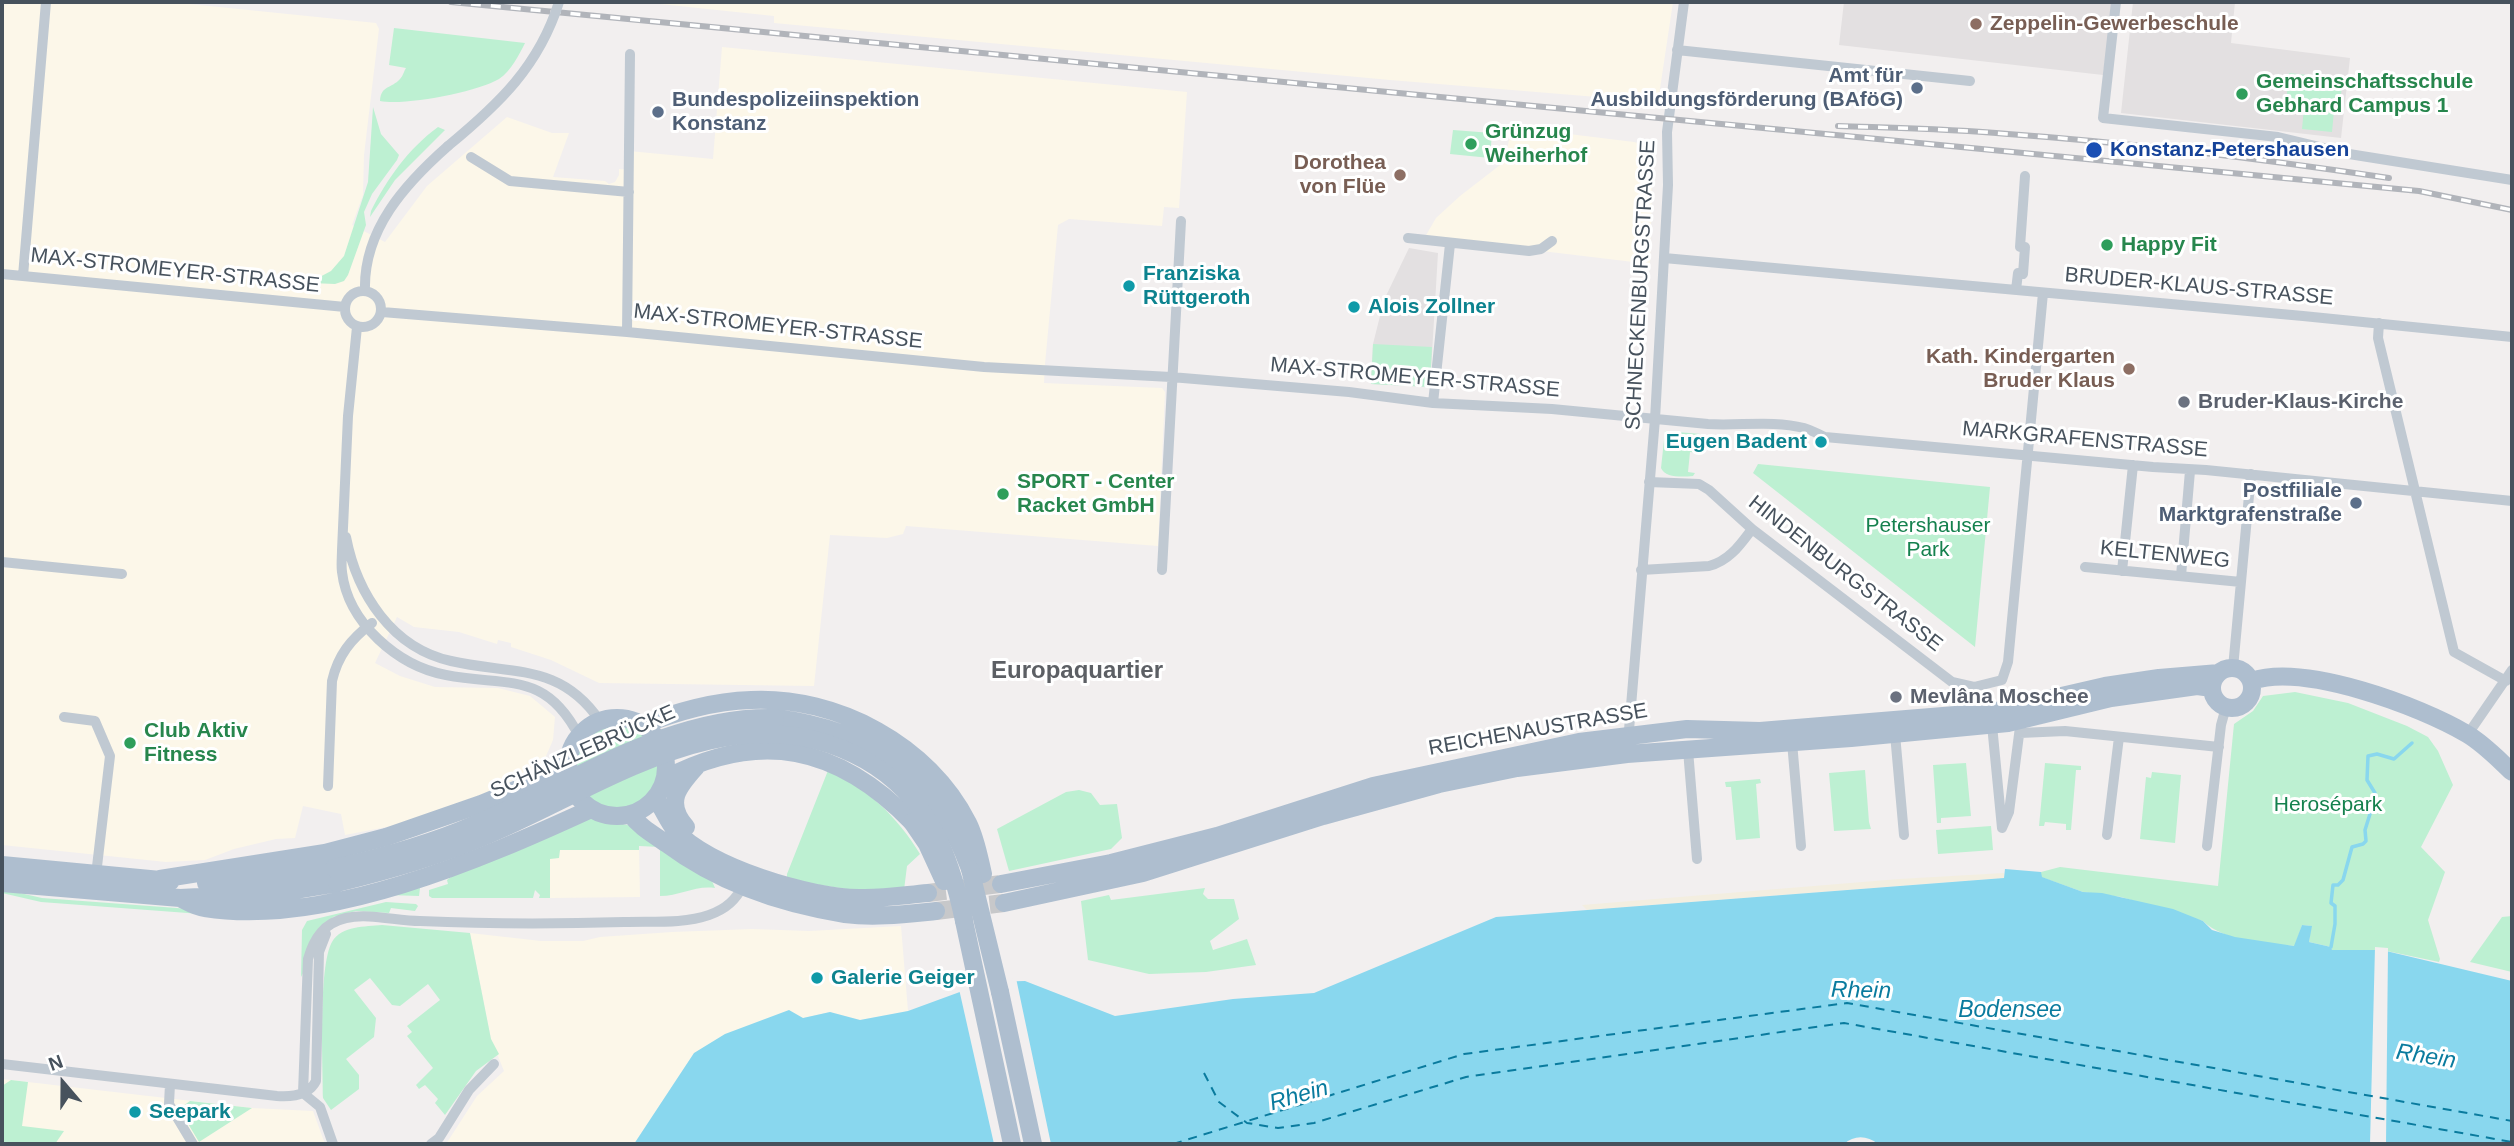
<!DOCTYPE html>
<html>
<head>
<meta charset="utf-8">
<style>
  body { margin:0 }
  #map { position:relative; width:2514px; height:1146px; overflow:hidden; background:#f2efef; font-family:Arial,sans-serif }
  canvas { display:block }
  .frame { position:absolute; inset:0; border:4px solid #47525d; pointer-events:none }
  .north { position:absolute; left:28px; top:1048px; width:70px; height:70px; -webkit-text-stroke:5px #fff; paint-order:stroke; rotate:340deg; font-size:19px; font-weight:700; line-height:28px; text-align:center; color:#47525d }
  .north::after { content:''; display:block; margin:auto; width:24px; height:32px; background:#47525d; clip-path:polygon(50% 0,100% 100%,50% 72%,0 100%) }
</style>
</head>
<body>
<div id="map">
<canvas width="2514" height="1146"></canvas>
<div class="frame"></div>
<div class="north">N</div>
</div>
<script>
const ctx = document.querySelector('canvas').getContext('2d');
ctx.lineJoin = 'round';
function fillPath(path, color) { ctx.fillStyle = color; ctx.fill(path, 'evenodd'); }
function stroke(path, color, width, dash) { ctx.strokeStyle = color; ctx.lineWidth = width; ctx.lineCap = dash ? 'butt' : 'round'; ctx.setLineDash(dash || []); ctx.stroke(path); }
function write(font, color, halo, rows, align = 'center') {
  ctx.font = font + ' Arial,sans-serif'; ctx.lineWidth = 6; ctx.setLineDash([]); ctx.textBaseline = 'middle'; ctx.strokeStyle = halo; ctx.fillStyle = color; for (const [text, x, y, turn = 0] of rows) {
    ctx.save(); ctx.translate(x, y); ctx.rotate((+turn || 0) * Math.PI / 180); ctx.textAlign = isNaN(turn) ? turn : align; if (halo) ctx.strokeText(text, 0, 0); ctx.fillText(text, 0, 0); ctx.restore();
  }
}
fillPath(new Path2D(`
  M2,2H170L376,23L379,29L364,155L363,195L352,225L385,242L427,186L507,117L552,133H569L553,177L605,181L609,184L615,182L619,175V169L629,170V151L713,159L722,47L1187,92L1179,208L1164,207L1162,226L1069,219L1058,225L1045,364L1044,383L1162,388L1165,392L1158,546L906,526L903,534L887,538L830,535L814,686L599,683L551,660L511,647V643L498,640L497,644L459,632L414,627L397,617L375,663L400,676L435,687L498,688L530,696L555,717L553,740L543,763L484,796L428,819L345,835L341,814L303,806L295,838L276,839L234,849L205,860L166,862L2,845Z
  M641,2H1673L1658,102L1390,80L774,23V16Z
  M1512,127L1634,142L1653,148L1650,264L1425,237L1436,218L1460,196L1504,162Z
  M639,846L640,897L550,898L549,847Z
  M901,926L908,1011L860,1020L830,1012L803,1018L694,1053L634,1144H446L477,1096L504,1071L491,1039L470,933L541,941H583L600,937L672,932L752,929L809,931Z
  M2,1079L252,1108L313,1111L325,1144H2Z`), '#fcf7e9');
fillPath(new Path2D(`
  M1844,2H2113L2103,75L1839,45Z
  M2133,2H2235L2231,43L2350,58L2341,138L2121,113Z
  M1409,248L1438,253L1430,387L1371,384L1373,344L1384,300Z`), '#e3e0e1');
fillPath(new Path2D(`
  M394,28L525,43C519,55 511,71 499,79C477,92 405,106 380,101C381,85 391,89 400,79C403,76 404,71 406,68L389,65Z
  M2289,73L2343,79L2339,109L2286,103Z
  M373,107L381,134L399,155L397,160L372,194L364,212L366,225L348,275L344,281L335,284L263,281L262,278L316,279L331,271L344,256L368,182Z
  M2304,108L2334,111L2332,132L2302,129Z
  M438,127L445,130L395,180L370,217L371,211C387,179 408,149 438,127Z
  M1453,130L1492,133L1490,158L1450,154Z
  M1373,344L1432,347L1430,387L1371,384Z
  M1665,431L1701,434L1699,453L1690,452L1688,472L1695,473L1693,476C1682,477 1665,478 1661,468Z
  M1758,464L1990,487L1975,647L1753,473Z
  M2295,692L2348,703L2407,726L2428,737L2438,751L2453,785L2421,847L2445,872L2428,920L2440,959L2439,962L2382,950H2332L2331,947L2309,942L2311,926L2302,925L2295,946C2265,943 2225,942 2203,921L2121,897L2083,892L2041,877V872L2060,867L2218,886L2234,724L2253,711L2263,696Z
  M576 767a41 41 0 1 1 82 0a41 41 0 1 1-82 0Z
  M1966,763L1971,816L1941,818V823H1937L1933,765Z
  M2045,763L2081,766V770H2076L2071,830H2066V824L2045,822L2044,826H2039Z
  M829,768C868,790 897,816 920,854L907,866L904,890L866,892L787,880V874Z
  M1865,770L1869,822L1871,829L1834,831L1829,773Z
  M2152,772L2181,775L2175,843L2140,839L2146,777L2151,778Z
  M1760,779L1761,783L1756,784L1760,838L1736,840L1731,787H1726L1725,782Z
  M1079,790L1091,793L1100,805L1117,804L1122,838L1111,849L1009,871L997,829L1066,792Z
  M594,818L632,826L712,881L715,888C696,885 680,896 660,896V847L639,846V850H560L559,858L550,859V898H539L540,895L535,890L533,898H432L429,896V890L448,884L447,880L460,870L585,820Z
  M1991,826L1993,850L1938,854L1936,830Z
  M420,888L419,896L389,895L241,917L41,902L2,893V889L42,898L190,909L389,893Z
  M1205,888L1203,894L1208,899H1234L1239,919L1210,941L1213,950L1247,939L1256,965L1206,972L1149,974L1088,960L1081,901L1109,895L1111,900Z
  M386,902L416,904L418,906L415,911L391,908L389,913L356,911L333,917L301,977L302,930L307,921Z
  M2512,916V972L2470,962L2502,917Z
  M382,925L470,933L491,1039L499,1054L476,1071L445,1115L435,1103L438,1099L425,1085L419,1089L416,1085L433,1068L407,1036L412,1032L407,1026L440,1000L428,984L400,1006L392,1005L370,978L354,990L376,1018L374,1037L346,1059L359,1075V1089L331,1110L323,1098C323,1065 318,967 332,942C342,925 365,927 382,925Z
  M11,1080L28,1082L22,1126L64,1131L55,1144H2V1086Z
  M190,1101L252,1108L199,1142L184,1117L183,1106Z`), '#bdf0d2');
fillPath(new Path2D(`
  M2004,873V878L1587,910L1582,905L1899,879Z`), '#f3eee0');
fillPath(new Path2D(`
  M2005,869L2041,872L2042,877L2083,892L2102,893L2173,909L2203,921L2212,930L2235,937L2294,946L2302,925L2312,926L2309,942L2331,947L2332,950H2382L2512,981V1144H1878C1867,1135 1854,1135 1844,1144H634L694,1053L725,1034L789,1010L803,1018L830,1012L860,1020L908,1011L987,982L1025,981L1115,1016L1233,999L1314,993L1496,917L2004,878Z`), '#89d7ee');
fillPath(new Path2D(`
  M2375,947L2388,948L2386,1144H2370Z
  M1016,978L1051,1144H994L959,989L987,979Z`), '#f2efef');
stroke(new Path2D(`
  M2331,947L2335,924V906L2331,903L2333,885H2338L2343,880L2352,847L2363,844L2366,841L2365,830L2375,798V793L2367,780L2368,756L2377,754L2394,759L2412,743`), '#89d7ee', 3.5);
stroke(new Path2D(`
  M1204,1073L1219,1102L1247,1123L1278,1128L1314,1123L1466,1077L1844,1023L2512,1142
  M1173,1144L1464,1054L1847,1003L2512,1121`), '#0a7b9e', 2, [9, 7]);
stroke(new Path2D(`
  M928,893L1001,884
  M936,911L1004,903`), '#c7c8ca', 18, [18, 9]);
stroke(new Path2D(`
  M2116,2L2103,118L2278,137L2349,154L2512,180
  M1677,50L1970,81
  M471,157L510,181L629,192
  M1408,238L1529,251L1541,249L1552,241
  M1664,258L2303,316L2512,337
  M2,274L345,307
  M23,276L46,2
  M2016,290L2018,273L2023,274L2025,247H2020L2025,176
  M345 309a18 18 0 1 1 36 0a18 18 0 1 1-36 0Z
  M365,291C363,230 405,184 448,146
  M382,312L627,332L984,367L1171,377L1349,392L1433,403L1552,409L1708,424C1739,426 1773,420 1804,428C1811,430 1818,434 1825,437L2153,467L2206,470L2512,501
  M2379,323L2378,338L2454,652L2506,681
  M357,327L348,416L342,550C342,557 341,565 342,572C348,623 398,666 446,675C507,687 545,670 579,736
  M627,332L630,54
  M1433,403L1450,244
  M1649,482L1699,484L1709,490L1752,529L1952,682L1974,687L2002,680L2008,662L2043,293
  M346,537C357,594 392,648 451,661C511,675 560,662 600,721
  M2,562L122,574
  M2085,567L2241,582
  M1162,570L1181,221
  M1641,570L1709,566C1729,561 1740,545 1752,529
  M2122,571L2133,465
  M2181,576L2190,471
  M2233,668L2251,474
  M64,717L95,721L110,756L96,875
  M1992,725L2002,828
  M2020,733L2065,731L2219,747
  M1895,734L1904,835
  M2468,734L2512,670
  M1628,742L1655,419L1668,185L1667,132L1684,2
  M1792,742L1801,846
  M1688,750L1697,859
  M328,786L332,681C338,655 351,639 372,623
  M2002,828L2009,812L2020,727
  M2107,835L2119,737
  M2207,846L2221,725L2226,707
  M2,1064L277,1096C291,1097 309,1095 316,1081L319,952L326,934
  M170,1084L169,1104L193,1144
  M303,1093L308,959C314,938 324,923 346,918C369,913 397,921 420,921C488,924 556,924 624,922C652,921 683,924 709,915C726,909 736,900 744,884
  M303,1093L320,1107L333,1144
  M431,1144L439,1138L469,1090L494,1064`), '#c0c9d2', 10);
stroke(new Path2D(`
  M2212 688a20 20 0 1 1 40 0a20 20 0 1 1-40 0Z
  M2252,681C2304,663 2420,706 2467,734C2484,744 2498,759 2512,772
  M775,718C872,730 936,776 970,869
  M568 767a49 49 0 1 1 98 0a49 49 0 1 1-98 0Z
  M642,725C677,712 713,701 751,700C837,696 929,745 968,823C976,839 979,857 983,874
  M665,779C760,729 838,746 912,822
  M655,798C663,808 667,820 675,830C707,867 811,898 859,898C882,899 905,895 928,893
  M630,814C641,828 653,834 667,844C718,882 782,904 845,914C875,918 906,914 936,911
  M686,827C664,802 679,786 696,767
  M2,865L171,881
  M160,879L325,853L386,837L481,804L527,785L568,760
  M2,883L180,898L277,893L337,883
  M206,883L247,881L334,868
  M1001,884L1111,863L1217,836L1373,786L1579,742L1687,729L1760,731L1992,712L2105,686L2159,678L2219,673
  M180,898C188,902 196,907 205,908C326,927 482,859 591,809
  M1004,903L1143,873L1323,816L1439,784L1517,768L1627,754L1851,738L2008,723L2111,698L2197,686L2212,688
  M964,921L1012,1144
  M1000,992L1033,1144`), '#aebecf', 18);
const rail = new Path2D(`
  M451,2L2419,191L2512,210
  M1838,126C1895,128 1952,129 2008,134C2136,143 2262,159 2389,178`);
stroke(rail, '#b1b4ba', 6);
stroke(rail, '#fff', 3.5, [10]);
stroke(new Path2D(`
  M448,146C499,104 539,66 559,2`), '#c0c9d2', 10);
stroke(new Path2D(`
  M912,822L927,844L944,881
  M334,868C383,857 431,844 476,824C571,784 669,715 775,718
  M970,869L1000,992
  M337,883C387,871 436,857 483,837C603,787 734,686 865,760C928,796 950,854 964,921`), '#aebecf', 18);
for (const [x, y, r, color] of [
  [1976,24,7,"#8d6e63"],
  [1917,88,7,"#5c6f8a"],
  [2242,94,7,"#2e9e5b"],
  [658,112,7,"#5c6f8a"],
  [1471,144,7,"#2e9e5b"],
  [2094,150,9,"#1a4fb4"],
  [1400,175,7,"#8d6e63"],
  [2107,245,7,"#2e9e5b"],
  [1129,286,7,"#0f9aa8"],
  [1354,307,7,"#0f9aa8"],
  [2129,369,7,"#8d6e63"],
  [2184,402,7,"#6b7280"],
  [1821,442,7,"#0f9aa8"],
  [1003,494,7,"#2e9e5b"],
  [2356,503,7,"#5c6f8a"],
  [1896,697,7,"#6b7280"],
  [130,743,7,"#2e9e5b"],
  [817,978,7,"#0f9aa8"],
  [135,1112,7,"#0f9aa8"]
]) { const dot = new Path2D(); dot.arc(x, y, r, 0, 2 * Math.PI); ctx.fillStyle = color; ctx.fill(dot); stroke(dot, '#fff', 2.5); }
write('bold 21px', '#785e54', '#fff', [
  ["Zeppelin-Gewerbeschule",1990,24,"left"],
  ["Dorothea",1386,163],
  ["von Flüe",1386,187],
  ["Kath. Kindergarten",2115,357],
  ["Bruder Klaus",2115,381]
], 'right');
write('bold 21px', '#4e5e75', '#fff', [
  ["Amt für",1903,76],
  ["Ausbildungsförderung (BAföG)",1903,100],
  ["Bundespolizeiinspektion",672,100,"left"],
  ["Konstanz",672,124,"left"],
  ["Postfiliale",2342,491],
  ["Marktgrafenstraße",2342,515]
], 'right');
write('bold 21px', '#27864d', '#fff', [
  ["Gemeinschaftsschule",2256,82],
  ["Gebhard Campus 1",2256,106],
  ["Grünzug",1485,132],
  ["Weiherhof",1485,156],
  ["Happy Fit",2121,245],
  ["SPORT - Center",1017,482],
  ["Racket GmbH",1017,506],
  ["Club Aktiv",144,731],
  ["Fitness",144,755]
], 'left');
write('bold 21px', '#164399', '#fff', [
  ["Konstanz-Petershausen",2110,150]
], 'left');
write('21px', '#47525d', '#fff', [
  ["MAX-STROMEYER-STRASSE",175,271,6],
  ["SCHNECKENBURGSTRASSE",1641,285,-87],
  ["BRUDER-KLAUS-STRASSE",2199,287,5],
  ["MAX-STROMEYER-STRASSE",778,327,6],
  ["MAX-STROMEYER-STRASSE",1415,378,5],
  ["MARKGRAFENSTRASSE",2085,440,5],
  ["KELTENWEG",2165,555,6],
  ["HINDENBURGSTRASSE",1845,574,38],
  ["REICHENAUSTRASSE",1538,730,-10],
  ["SCHÄNZLEBRÜCKE",583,752,-24]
]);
write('bold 21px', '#0d838f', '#fff', [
  ["Franziska",1143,274],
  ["Rüttgeroth",1143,298],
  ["Alois Zollner",1368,307],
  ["Eugen Badent",1807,442,"right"],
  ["Galerie Geiger",831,978],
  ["Seepark",149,1112]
], 'left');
write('bold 21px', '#5b616d', '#fff', [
  ["Bruder-Klaus-Kirche",2198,402],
  ["Mevlâna Moschee",1910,697]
], 'left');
write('21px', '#15814e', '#fff', [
  ["Petershauser",1928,526],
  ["Park",1928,550],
  ["Herosépark",2328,805]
]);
write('italic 23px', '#0a7b9e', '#fff', [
  ["Rhein",1861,991,1],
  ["Bodensee",2010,1011],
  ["Rhein",2426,1057,9],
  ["Rhein",1299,1096,-16]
]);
write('bold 24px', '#5c5f64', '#fff', [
  ["Europaquartier",1077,671]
]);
</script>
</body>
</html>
